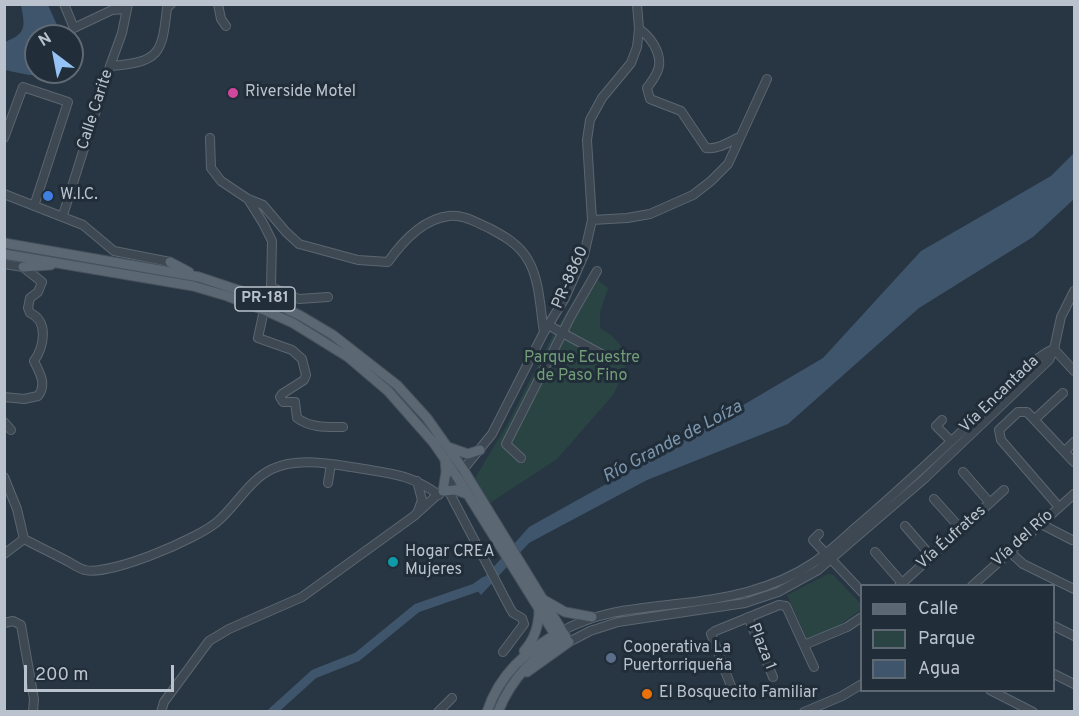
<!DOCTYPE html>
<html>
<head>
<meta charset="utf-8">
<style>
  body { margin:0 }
  #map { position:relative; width:1079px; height:716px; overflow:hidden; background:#283643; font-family:Overpass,sans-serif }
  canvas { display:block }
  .frame { position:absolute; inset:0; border:6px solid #bac3cd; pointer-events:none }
  .legend { position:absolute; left:860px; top:584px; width:195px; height:108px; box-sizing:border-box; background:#212d38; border:2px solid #5e6974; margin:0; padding:8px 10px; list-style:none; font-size:18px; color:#bac3cd }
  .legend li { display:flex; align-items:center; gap:12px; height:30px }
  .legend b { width:30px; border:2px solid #5e6974 }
  .north { position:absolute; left:24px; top:24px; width:60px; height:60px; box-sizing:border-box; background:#212d38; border:2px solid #5e6974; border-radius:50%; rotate:328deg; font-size:16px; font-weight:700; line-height:24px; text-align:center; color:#bac3cd }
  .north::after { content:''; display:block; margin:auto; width:21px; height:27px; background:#96c3f6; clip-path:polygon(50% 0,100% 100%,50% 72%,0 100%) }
  .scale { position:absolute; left:24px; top:665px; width:150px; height:27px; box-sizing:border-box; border:3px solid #bac3cd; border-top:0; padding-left:8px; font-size:18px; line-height:21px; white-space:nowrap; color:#bac3cd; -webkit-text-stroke:4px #212d38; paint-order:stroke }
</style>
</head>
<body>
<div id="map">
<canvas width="1079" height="716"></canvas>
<div class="frame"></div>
<ul class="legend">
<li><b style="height:8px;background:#5b6773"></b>Calle</li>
<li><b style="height:16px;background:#2a4444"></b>Parque</li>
<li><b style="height:16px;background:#3f556c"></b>Agua</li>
</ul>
<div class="north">N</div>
<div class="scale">200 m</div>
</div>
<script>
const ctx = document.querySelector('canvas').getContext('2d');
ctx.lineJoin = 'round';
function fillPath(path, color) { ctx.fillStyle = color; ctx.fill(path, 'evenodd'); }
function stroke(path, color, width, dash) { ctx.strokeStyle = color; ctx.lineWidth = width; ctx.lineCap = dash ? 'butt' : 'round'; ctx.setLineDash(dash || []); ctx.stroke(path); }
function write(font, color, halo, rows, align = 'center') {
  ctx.font = font + ' Overpass,sans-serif'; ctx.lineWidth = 6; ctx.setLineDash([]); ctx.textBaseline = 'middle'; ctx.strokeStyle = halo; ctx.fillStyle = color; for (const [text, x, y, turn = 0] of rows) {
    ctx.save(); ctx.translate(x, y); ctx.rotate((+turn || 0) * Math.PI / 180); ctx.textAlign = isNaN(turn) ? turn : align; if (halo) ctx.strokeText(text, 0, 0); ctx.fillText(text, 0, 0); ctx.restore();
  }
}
fillPath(new Path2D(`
  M590,274L608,288L600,312V328L611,335L623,348L626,360L624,373L613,395L557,459L490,503L475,478L507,425L554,333Z
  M828,574L833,575L861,604V610L838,626L807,639L787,595Z`), '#2a4444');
fillPath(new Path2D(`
  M21,5H48L62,36H36V72H52C36,79 21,73 5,70V42C27,33 25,27 21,5Z
  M1074,153V199L1033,237L919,308L788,424L647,480L529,543L481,595L475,588L529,527L660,454L823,358L921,251L1051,176Z`), '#3f556c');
stroke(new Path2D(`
  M272,712L314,674L357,657L417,608L475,588L485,581`), '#3f556c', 9);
const minor = new Path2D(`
  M64,4L74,28L112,10L127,9
  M218,4L221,19L226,26
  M639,29C650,36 661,52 659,66C658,74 652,81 647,88L650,99L681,111L706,148C718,150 730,141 740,137
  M110,66C159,62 162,55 167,8L171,4
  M4,138L23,87L68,102L34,206
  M210,138L211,168L221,181L248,199L263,223L272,241L271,287L268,300
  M4,194L83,225L114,251L170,262
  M248,199L263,205L286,232L299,244L358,260L388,262C402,242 423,219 449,216C463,214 477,223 489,228C504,236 519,244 528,260C540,280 540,309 544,332
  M63,215L110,66L122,33L128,4
  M592,220L627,218L650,214L693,195L711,181L728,164L767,79
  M4,264L23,267L42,282L38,292L30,298L28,308L30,313C49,321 44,347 34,361C40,373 47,385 38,396L24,399L4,397
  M271,287L299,299L328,297
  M264,310L258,338L292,350L302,359L306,375L304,380L282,394L280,397L283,402H295L297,418C311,428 326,427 343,427
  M548,325L603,355
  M1054,349L1074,371
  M1035,419L1063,393
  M942,420L936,426L951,441
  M4,422L11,430
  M1065,451L1074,442
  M521,458L506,444L571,316L597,271
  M963,472L990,503
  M4,477L17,509L24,539C39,547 54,554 69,562C74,565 80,569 85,570C110,576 197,539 217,522C236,506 249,480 272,469C298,457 331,464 358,468C393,474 409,474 439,495
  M417,481L422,500L418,511
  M328,483L331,464
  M448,490L510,608L513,613L522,618L524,624L503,652
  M934,499L961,529
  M1059,507L1001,440L999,430L1018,412H1027L1074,462
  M1041,524L1072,540
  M905,526L931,556
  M819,534L813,540L862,592
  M1009,551L1023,564L1074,589
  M875,552L902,583
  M4,554L24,539
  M899,586L1004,490
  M972,586L1074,494
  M748,617L773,677
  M4,623L13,621L21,625L34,699L33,712
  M1054,626L1074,636
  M562,631C598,611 635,609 676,604C724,599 773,590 813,563C828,553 842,540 855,528C905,486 952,440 1000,396C1017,381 1032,358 1054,349
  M569,642L590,631L618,622L745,603L778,592L818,570L924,479L1049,360L1054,349L1061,317L1074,291
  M804,645L847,627L862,617
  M1054,674L1074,684
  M990,690L1033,712
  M734,694L711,634L715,631L779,605L786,606L814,667
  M161,712L164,702L209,641L229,629L302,597L414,516L457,477L492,434L544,332L565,298L584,255L592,220L587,140L590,120L602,98L631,63L637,47L639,29L637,4
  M438,712L452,698
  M804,712L842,696L862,684`);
const major = new Path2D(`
  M4,243L199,277L268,300L301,316L333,335L397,385L427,418L463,469L566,637C534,656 512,677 498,712
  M4,254L193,286L227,296L264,310L293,323L348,357L388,391L433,442L457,477L559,641
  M170,262L189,272
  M23,267L51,265
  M448,447L468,454L480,450
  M445,459L446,472L443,491L456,490L467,494
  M544,600L565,612L592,617
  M524,651C535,639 539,626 539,609
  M527,672L569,642
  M487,712C499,674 527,650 560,632`);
stroke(minor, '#5b6670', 10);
stroke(major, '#46515c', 11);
stroke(minor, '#3d4853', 8);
stroke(major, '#5b6773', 9);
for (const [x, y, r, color] of [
  [233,93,6,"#d1479c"],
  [48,196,6,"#3f7fe0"],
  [393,562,6,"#0f9aa8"],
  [611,658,6,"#5c6f8a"],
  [647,694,6,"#e8710a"]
]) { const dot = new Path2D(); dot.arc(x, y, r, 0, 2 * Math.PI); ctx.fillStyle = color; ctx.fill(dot); stroke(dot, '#212d38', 2); }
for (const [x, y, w] of [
  [265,299,60]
]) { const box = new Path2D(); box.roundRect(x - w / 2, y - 12, w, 24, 4.5); ctx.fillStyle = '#212d38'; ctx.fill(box); stroke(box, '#bac3cd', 1.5); }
write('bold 15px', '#bac3cd', null, [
  ["PR-181",265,299]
]);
write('16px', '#bac3cd', '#212d38', [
  ["Riverside Motel",245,93],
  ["W.I.C.",60,196],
  ["Hogar CREA",405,553],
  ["Mujeres",405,571],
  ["Cooperativa La",623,649],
  ["Puertorriqueña",623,667],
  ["El Bosquecito Familiar",659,694]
], 'left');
write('16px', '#bac3cd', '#212d38', [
  ["Calle Carite",96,110,-72],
  ["PR-8860",571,278,-66],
  ["Vía Encantada",1000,395,-44],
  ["Vía Éufrates",952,538,-42],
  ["Vía del Río",1023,539,-42],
  ["Plaza 1",761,647,68]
]);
write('16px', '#729d78', '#212d38', [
  ["Parque Ecuestre",582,359],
  ["de Paso Fino",582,377]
]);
write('italic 18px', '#7c96ae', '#212d38', [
  ["Río Grande de Loíza",673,443,-28]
]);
</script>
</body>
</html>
